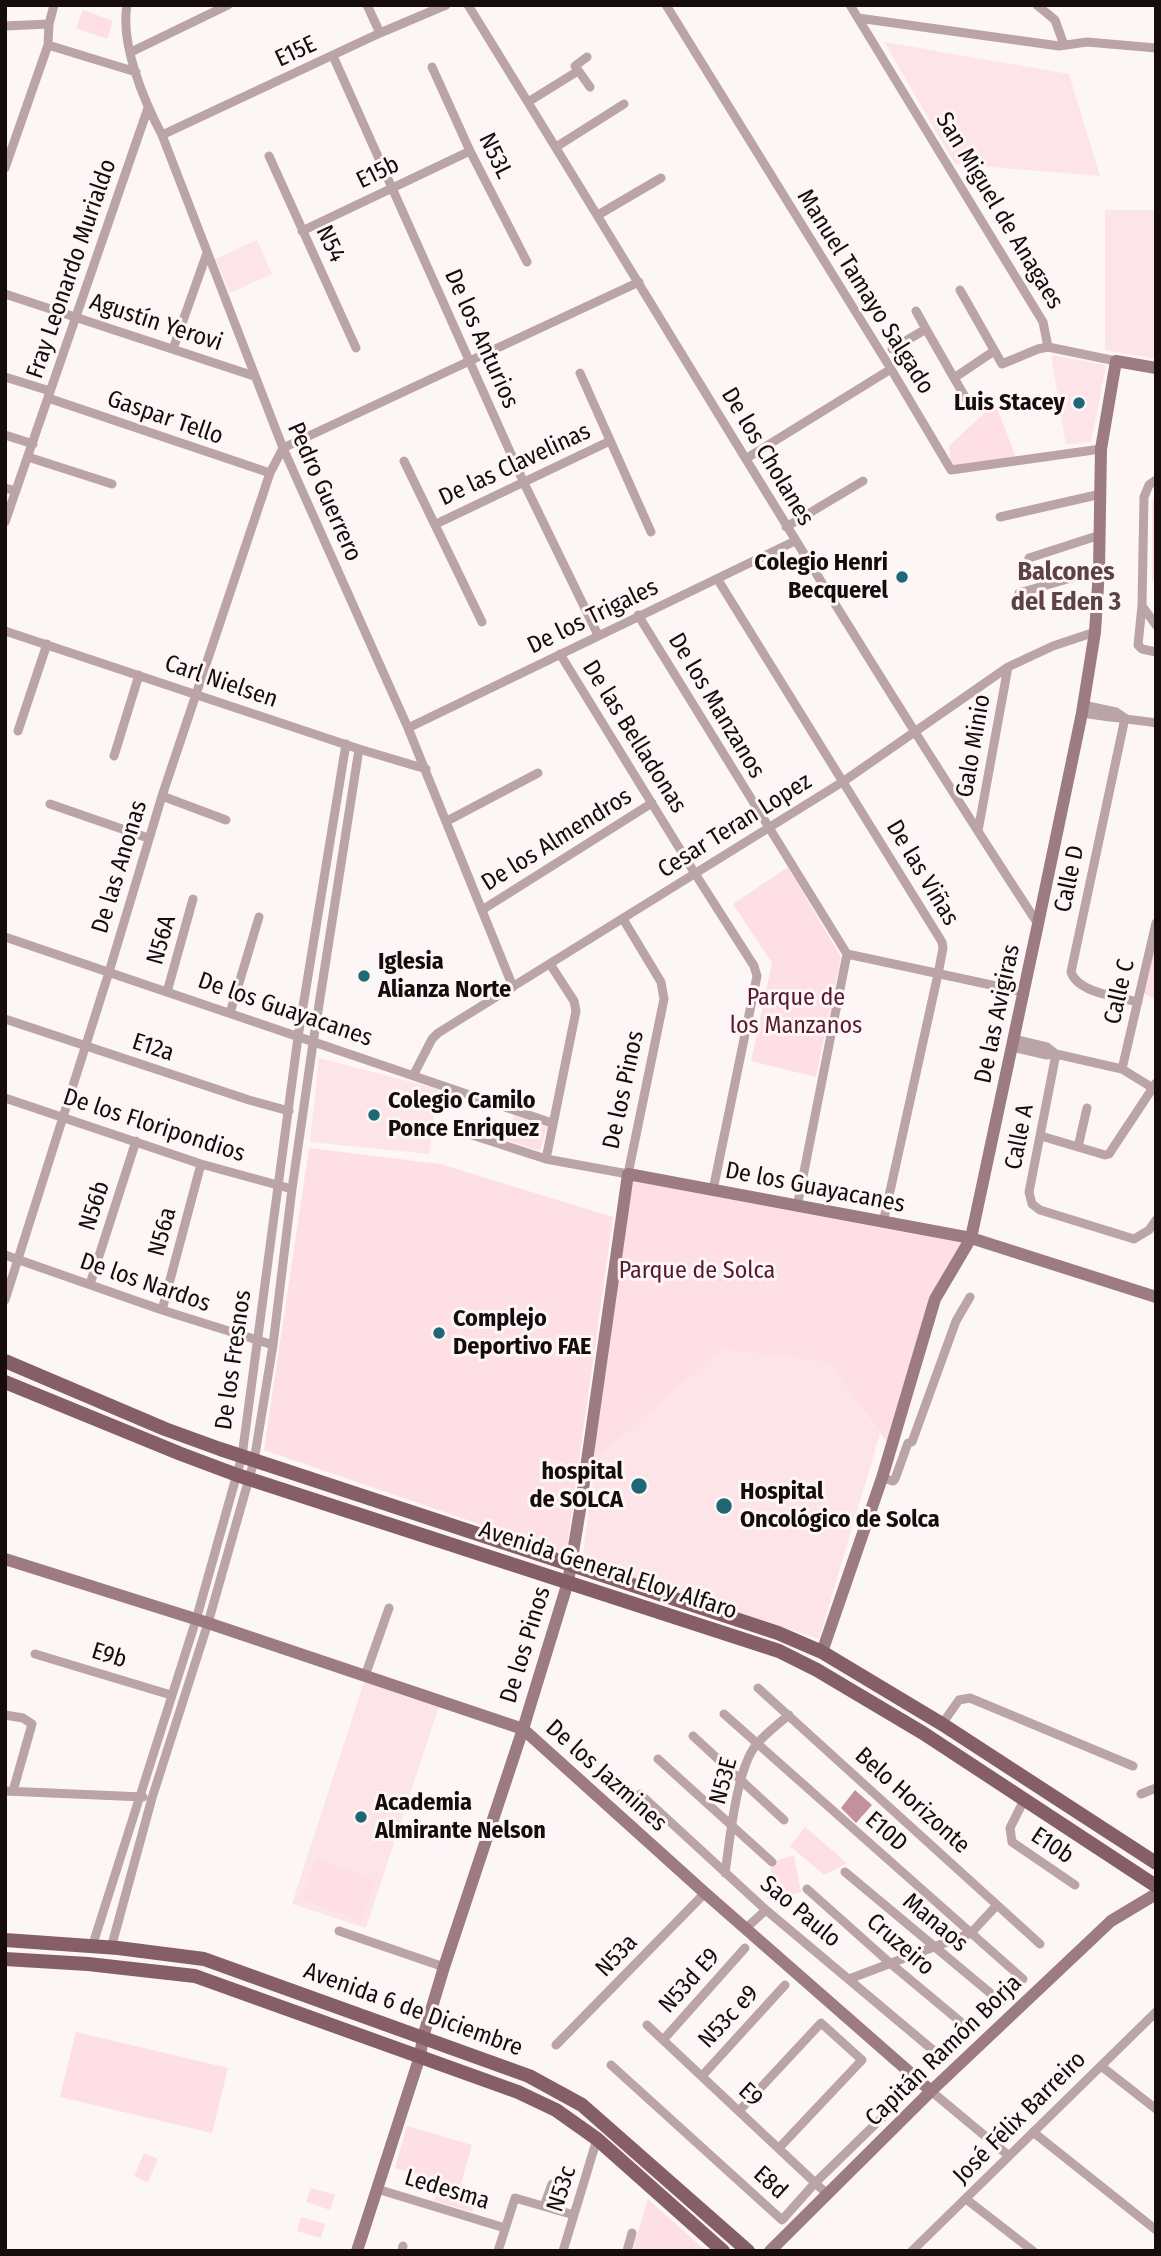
<!DOCTYPE html>
<html>
<head>
<meta charset="utf-8">
<style>
  body { margin:0 }
  #map { position:relative; width:1161px; height:2256px; overflow:hidden; background:#fdf6f7; font-family:"Fira Sans Condensed",sans-serif }
  canvas { display:block }
  .frame { position:absolute; inset:0; border:7px solid #160c0e; pointer-events:none }
</style>
</head>
<body>
<div id="map">
<canvas width="1161" height="2256"></canvas>
<div class="frame"></div>
</div>
<script>
const ctx = document.querySelector('canvas').getContext('2d');
ctx.lineJoin = 'round';
function fillPath(path, color) { ctx.fillStyle = color; ctx.fill(path, 'evenodd'); }
function stroke(path, color, width, dash) { ctx.strokeStyle = color; ctx.lineWidth = width; ctx.lineCap = dash ? 'butt' : 'round'; ctx.setLineDash(dash || []); ctx.stroke(path); }
function write(font, color, halo, rows, align = 'center') {
  ctx.font = font + ' "Fira Sans Condensed",sans-serif'; ctx.lineWidth = 6; ctx.setLineDash([]); ctx.textBaseline = 'middle'; ctx.strokeStyle = halo; ctx.fillStyle = color; for (const [text, x, y, turn = 0] of rows) {
    ctx.save(); ctx.translate(x, y); ctx.rotate((+turn || 0) * Math.PI / 180); ctx.textAlign = isNaN(turn) ? turn : align; if (halo) ctx.strokeText(text, 0, 0); ctx.fillText(text, 0, 0); ctx.restore();
  }
}
fillPath(new Path2D(`
  M884,42L1069,74L1100,176L955,164Z
  M1105,210H1155L1156,359L1105,350Z
  M257,240L272,274L230,293L215,259Z
  M1051,355L1106,365L1091,442L1066,445Z
  M319,1058L438,1089L429,1154L310,1142Z
  M722,1349L828,1363L880,1434L819,1639L587,1562L583,1553L596,1459Z
  M364,1682L439,1706L366,1928L292,1904Z`), '#fde4e9');
fillPath(new Path2D(`
  M83,10L113,21L107,39L76,28Z
  M995,403L1017,460L951,470L949,446Z
  M1156,494V578L1152,582V502Z
  M788,867L841,957L816,1077L751,1061L772,963L733,904Z
  M1156,923V1000L1141,992Z
  M514,1116L547,1126L540,1151L506,1140Z
  M309,1148L440,1164L613,1217L566,1554L264,1450Z
  M628,1174L971,1238L935,1299L891,1448L828,1363L722,1349L586,1468Z
  M805,1827L847,1863L824,1875L790,1846Z
  M794,1855L801,1892L777,1899H767L772,1862Z
  M316,1859L375,1880L361,1921L302,1900Z
  M76,2032L228,2068L212,2133L60,2097Z
  M407,2126L472,2145L460,2187L395,2168Z
  M144,2153L158,2159L148,2182L134,2176Z
  M439,2183L477,2194L472,2212L434,2201Z
  M311,2188L335,2195L330,2210L306,2202Z
  M648,2199L706,2251H632Z
  M301,2217L325,2224L321,2238L297,2231Z`), '#fddfe5');
fillPath(new Path2D(`
  M855,1790L872,1805L856,1823L841,1808Z`), '#c3919d');
stroke(new Path2D(`
  M127,5C120,44 144,101 162,135L283,448L408,728L513,987
  M367,5L380,33
  M468,5C658,312 841,622 1038,924
  M666,5L891,369L951,470L1101,449
  M850,5L1043,322L1048,347
  M1037,5L1055,20L1064,45
  M858,18L1059,46L1087,42L1156,48
  M5,26L49,24
  M48,45L136,72
  M131,52L228,5
  M333,56L524,483L598,635
  M587,57L575,66L590,87
  M432,67L470,151L527,262
  M528,102L578,71
  M162,135L380,33L446,5
  M556,147L624,104
  M269,156L356,348
  M5,168L48,45L49,24L54,5
  M598,215L661,178
  M302,231L470,151
  M960,290L1002,364L1038,349L1048,347L1116,361
  M5,294L254,376
  M916,311L926,329
  M173,349L207,253
  M892,349L926,329L954,378L994,351
  M580,373L651,532
  M5,377L50,391
  M954,378L968,402
  M48,398L270,473
  M5,435L33,444
  M283,448L639,282
  M28,457L112,484
  M747,458L891,369
  M404,461L482,622
  M1156,480L1149,485L1144,497L1142,606L1138,645L1142,649L1156,652
  M5,488L16,491
  M1000,517L1101,494
  M5,522L148,108
  M436,524L610,441
  M786,527L863,481
  M1029,558L1100,535
  M718,580L942,942L943,948L938,974L883,1223
  M1019,593L1099,570
  M1142,606L1156,625
  M638,615L847,954L797,1207
  M5,631L359,749L426,769
  M560,654L694,872L754,966L757,976L713,1190
  M1083,705L1116,712L1125,718
  M1082,713C1106,717 1131,719 1156,723
  M1125,718L1071,972C1078,993 1118,997 1138,1002
  M408,728L795,541
  M18,731L47,644
  M114,756L139,675
  M162,796L226,820
  M50,804L148,838
  M447,821L538,773
  M978,831L1008,667
  M482,910L652,803
  M5,937L552,1123
  M847,954L1024,992
  M167,992L193,899
  M230,1013L259,917
  M5,1019L249,1100L289,1111
  M1013,1039L1047,1047L1056,1054
  M1012,1047L1047,1055L1056,1054L1122,1069L1156,1090
  M1056,1054L1029,1192L1032,1204L1040,1210L1134,1239L1149,1230L1156,1220
  M1122,1069L1156,923
  M414,1074L432,1039L438,1033L844,781L1008,667L1053,646L1095,632
  M5,1098L201,1164L292,1189
  M463,1132L546,1159L628,1174L664,999L661,982L623,919
  M1041,1136L1105,1155L1109,1154L1156,1083
  M1078,1147L1087,1108
  M546,1159L576,1011L574,1001L550,964
  M5,1255L162,1310L273,1345
  M90,1284L136,1141
  M5,1300L109,972L162,796L270,473L283,448
  M162,1310L201,1164
  M882,1478L893,1481L895,1479L908,1443L912,1442L956,1321L970,1297
  M35,1654L171,1695
  M365,1676L389,1608
  M758,1688L1040,1944
  M724,1714L1023,1979
  M5,1715L23,1718L32,1724L13,1791
  M942,1724L959,1700L970,1698L1133,1766
  M693,1736L784,1820
  M658,1759L772,1862
  M5,1791L143,1797
  M640,1794L766,1910L940,2056
  M1141,1794L1156,1788
  M1024,1800L1010,1828L1012,1842L1075,1885
  M845,1872L1001,2002
  M725,1873C730,1840 736,1770 756,1745C765,1734 778,1724 789,1715
  M807,1889L890,1963L968,2028
  M745,1929L766,1910
  M339,1931L444,1967
  M92,1947L196,1620L242,1456L298,1037L346,744
  M111,1948L152,1798L208,1623L254,1461L273,1345L292,1189L313,1043L359,749
  M849,1979L971,1933L997,1905
  M647,2025L826,2193
  M663,2040L745,1948
  M556,2045L705,1893
  M611,2065L782,2220L815,2183L896,2104
  M1101,2066L1156,2109
  M702,2076L785,1985
  M931,2091L1009,2156
  M739,2111L821,2023L862,2060L779,2148
  M1033,2132L1156,2230
  M377,2189L505,2228
  M966,2199L1033,2251
  M544,2206L552,2184
  M402,2251L403,2246
  M498,2251L515,2198L574,2215
  M563,2251L597,2139
  M627,2251L632,2233
  M912,2251L1156,2012`), '#bba4a8', 9);
stroke(new Path2D(`
  M5,1559L208,1623L523,1729L705,1893L931,2091
  M822,1652L882,1478L935,1299L971,1238L1038,924L1082,713L1095,632L1099,570L1101,449L1116,361L1156,368
  M357,2251L420,2056L423,2037L444,1967L523,1729L568,1582L580,1510L628,1174L971,1238L1156,1297
  M770,2251L931,2091L1111,1921L1156,1894`), '#9c7b82', 12);
stroke(new Path2D(`
  M5,1361L165,1429L220,1449L778,1633L822,1652L942,1724L1156,1863
  M5,1382L181,1454L237,1475L779,1651L817,1670L923,1733L1156,1886
  M5,1940L118,1948L204,1959L529,2076L582,2105L748,2251
  M5,1959L88,1964L195,1976L518,2092L556,2110L597,2139L723,2251`), '#855e67', 14);
for (const [x, y, r, color] of [
  [1079,403,7,"#1f6775"],
  [902,577,7,"#1f6775"],
  [364,976,7,"#1f6775"],
  [374,1115,7,"#1f6775"],
  [439,1333,7,"#1f6775"],
  [639,1486,9,"#1f6775"],
  [724,1506,9,"#1f6775"],
  [361,1817,7,"#1f6775"]
]) { const dot = new Path2D(); dot.arc(x, y, r, 0, 2 * Math.PI); ctx.fillStyle = color; ctx.fill(dot); stroke(dot, '#fdf6f7', 2.5); }
write('24px', '#160c0e', '#fdf6f7', [
  ["E15E",296,52,-25],
  ["N53L",495,156,64],
  ["E15b",378,173,-26],
  ["San Miguel de Anagaes",999,211,59],
  ["N54",330,244,65],
  ["Fray Leonardo Murialdo",72,269,-71],
  ["Manuel Tamayo Salgado",865,292,58],
  ["Agustín Yerovi",156,323,18],
  ["De los Anturios",481,339,66],
  ["Gaspar Tello",165,418,19],
  ["De los Cholanes",767,457,59],
  ["De las Clavelinas",515,465,-25],
  ["Pedro Guerrero",324,492,66],
  ["De los Trigales",593,617,-26],
  ["Carl Nielsen",221,682,19],
  ["De los Manzanos",716,706,59],
  ["De las Belladonas",634,737,58],
  ["Galo Minio",974,746,-80],
  ["Cesar Teran Lopez",735,826,-32],
  ["De los Almendros",557,840,-32],
  ["De las Anonas",120,867,-73],
  ["De las Viñas",922,873,59],
  ["Calle D",1070,879,-78],
  ["N56A",162,940,-74],
  ["Calle C",1120,992,-77],
  ["De los Guayacanes",285,1010,19],
  ["De las Avigiras",998,1014,-78],
  ["E12a",153,1048,18],
  ["De los Pinos",624,1090,-78],
  ["De los Floripondios",154,1126,18],
  ["Calle A",1020,1137,-79],
  ["De los Guayacanes",815,1188,11],
  ["N56b",95,1206,-72],
  ["N56a",163,1232,-75],
  ["De los Nardos",145,1283,19],
  ["De los Fresnos",234,1360,-82],
  ["Avenida General Eloy Alfaro",608,1571,18],
  ["De los Pinos",526,1645,-73],
  ["E9b",109,1656,17],
  ["De los Jazmines",606,1776,42],
  ["N53E",724,1781,-75],
  ["Belo Horizonte",912,1801,42],
  ["E10D",886,1832,41],
  ["E10b",1052,1846,34],
  ["Sao Paulo",800,1912,40],
  ["Manaos",935,1923,40],
  ["Cruzeiro",900,1945,41],
  ["N53a",617,1956,-46],
  ["N53d E9",690,1981,-48],
  ["Avenida 6 de Diciembre",413,2010,20],
  ["N53c e9",729,2017,-47],
  ["Capitán Ramón Borja",944,2051,-44],
  ["E9",750,2095,43],
  ["José Félix Barreiro",1020,2118,-45],
  ["E8d",770,2183,42],
  ["N53c",562,2189,-72],
  ["Ledesma",447,2190,17]
]);
write('bold 24px', '#160c0e', '#fdf6f7', [
  ["Luis Stacey",1065,403,"right"],
  ["Colegio Henri",888,563,"right"],
  ["Becquerel",888,591,"right"],
  ["Iglesia",378,962],
  ["Alianza Norte",378,990],
  ["Colegio Camilo",388,1101],
  ["Ponce Enriquez",388,1129],
  ["Complejo",453,1319],
  ["Deportivo FAE",453,1347],
  ["hospital",623,1472,"right"],
  ["de SOLCA",623,1500,"right"],
  ["Hospital",740,1492],
  ["Oncológico de Solca",740,1520],
  ["Academia",375,1803],
  ["Almirante Nelson",375,1831]
], 'left');
write('24px', '#571a2e', '#fdf6f7', [
  ["Parque de",796,998],
  ["los Manzanos",796,1026],
  ["Parque de Solca",697,1271]
]);
write('bold 26px', '#5c4147', '#fdf6f7', [
  ["Balcones",1066,573],
  ["del Eden 3",1066,603]
]);
</script>
</body>
</html>
